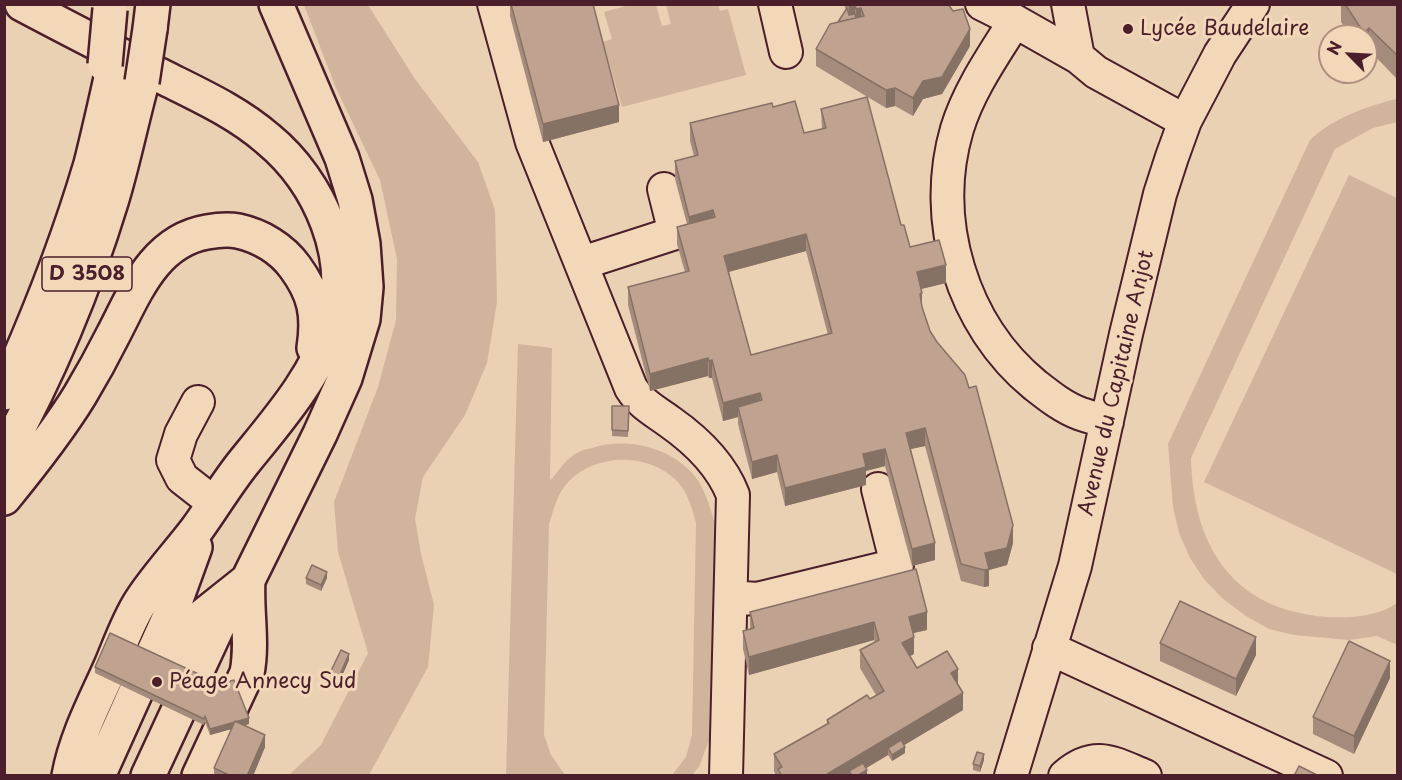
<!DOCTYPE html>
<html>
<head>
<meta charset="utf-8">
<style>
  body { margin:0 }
  #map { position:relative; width:1402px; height:780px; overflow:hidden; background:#ebd1b3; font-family:"Playpen Sans",sans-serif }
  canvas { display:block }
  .frame { position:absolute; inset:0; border:6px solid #4a1f2b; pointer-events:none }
  .north { position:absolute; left:1318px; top:24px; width:60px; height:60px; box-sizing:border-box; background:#f2d8b9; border:2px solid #af8e80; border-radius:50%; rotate:294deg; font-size:16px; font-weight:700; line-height:24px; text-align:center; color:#4a1f2b }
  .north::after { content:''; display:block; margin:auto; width:21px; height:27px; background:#4a1f2b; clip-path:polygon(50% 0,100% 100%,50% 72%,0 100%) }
</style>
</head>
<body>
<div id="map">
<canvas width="1402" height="780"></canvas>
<div class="frame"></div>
<div class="north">N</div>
</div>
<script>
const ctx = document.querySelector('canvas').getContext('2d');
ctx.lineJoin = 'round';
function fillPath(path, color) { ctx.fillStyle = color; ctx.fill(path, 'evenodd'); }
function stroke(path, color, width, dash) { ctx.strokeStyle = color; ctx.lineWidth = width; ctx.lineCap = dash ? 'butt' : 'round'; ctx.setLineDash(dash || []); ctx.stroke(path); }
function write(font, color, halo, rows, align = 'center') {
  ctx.font = font + ' "Playpen Sans",sans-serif'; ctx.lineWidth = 6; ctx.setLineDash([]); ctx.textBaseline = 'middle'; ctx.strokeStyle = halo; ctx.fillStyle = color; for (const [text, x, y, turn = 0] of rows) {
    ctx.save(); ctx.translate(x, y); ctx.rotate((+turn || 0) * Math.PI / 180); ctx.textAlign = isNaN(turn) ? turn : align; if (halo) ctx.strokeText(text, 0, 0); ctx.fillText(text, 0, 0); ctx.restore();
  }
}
fillPath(new Path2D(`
  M633,4L656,5L662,26L671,24L666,5H718L720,11L728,9L746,75L622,107L603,42L612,39L604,12Z
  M304,5H368L415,79L478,162L495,210L497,302L487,363L465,415L423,477L415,519L421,554L434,605L428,667L369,775H289L321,745L368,653L338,552L334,502L378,387L396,320L397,259L380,180L336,88Z
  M1397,99V122L1373,128L1335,149L1191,458C1193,547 1233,610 1327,617C1351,618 1377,617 1397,603V645L1377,636L1349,640L1294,635L1269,629L1246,616L1222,598L1204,579L1190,558L1179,533L1173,507L1168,444L1310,140C1333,118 1367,106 1397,99Z
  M1349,175L1397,198V574L1204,482Z
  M518,344L552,348L550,481C558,472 564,461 575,454C580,451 586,449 592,448C626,437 669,447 693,474C705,488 710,507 715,524L709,740L699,767L692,775H672L686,757L692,735L696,523C692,508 688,493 677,481C648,452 596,453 568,482C557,494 554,509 549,524L544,735L551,755L565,775H506Z`), '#d1b49c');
const minor = new Path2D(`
  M494,4L532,142L631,388C641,404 655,411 670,422C697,441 721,464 733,495L726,776
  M775,4L786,52
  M982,4L1004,15L1078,57L1096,72L1185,121
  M1068,4L1078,57
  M1015,21C993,56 969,90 957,129C930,221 962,325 1035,385C1049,396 1064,408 1081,414C1090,417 1099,419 1107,422
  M582,263L675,233L664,189
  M198,402L181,434L173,460L182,478L214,503
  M731,597L757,599L897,565L878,489
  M1049,648L1326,776
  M1011,776L1075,566L1126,334L1160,194L1172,157L1185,121L1220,54L1253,4
  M1065,776C1095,750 1113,763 1145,776`);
const highway = new Path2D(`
  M22,4C69,29 116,53 163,77C199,95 237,112 268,139C320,182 354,259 332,326C316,377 277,421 244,462C227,483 213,507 197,529C179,553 157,576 141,601C128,621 120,645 111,666C95,702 76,737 69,776
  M150,29L153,4
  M4,393C38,318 68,242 91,164C99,132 106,101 113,69
  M4,455C48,375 84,290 111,202C123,163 131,122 142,82
  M4,498C31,465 58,431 80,395C92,375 103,355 113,335C135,293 154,241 207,232C218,230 228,229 238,231C261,236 282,249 295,267C315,294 319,315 314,348
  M168,662L177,640L184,631L248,580
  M98,776L170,616L195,547
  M148,776L232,595
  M199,776L247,673C253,642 246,611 248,580L320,434L345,378L363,319L366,287L363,244L355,200L342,158L276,4`);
stroke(minor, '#4a1f2b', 36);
stroke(highway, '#4a1f2b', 38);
stroke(minor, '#f2d8b9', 32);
stroke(highway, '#f2d8b9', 33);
const highwayBridge = new Path2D(`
  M105,65L110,9
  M142,82L150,29`);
stroke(highwayBridge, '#4a1f2b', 38, []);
stroke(highwayBridge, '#f2d8b9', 33);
fillPath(new Path2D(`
  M510,4H593L619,122L543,142L510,16Z
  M844,4H948L970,46L942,94L923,99L913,116L895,106L886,108L816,66V49L838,22L846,10Z
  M1341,4H1398L1397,79L1369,50L1366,53V36H1351L1341,22Z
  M773,107L804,133L822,129L821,109L901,225L910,247L946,283L921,289L922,293V307L930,331L1013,543L1007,565L989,570V586L984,587L961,581L925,446L911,449L935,560L912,566L885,466L866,471V485L785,506L777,472L752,479L738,424V417L723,421L712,378H709L708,376L650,391L628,305V287L685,272L677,244V227L687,224L675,179V161L694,156L690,141V123ZM806,251L828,335L751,355L729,272Z
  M612,406H629L628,437L612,436Z
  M916,569L927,630L913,633L914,654L910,656L917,668L958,684L963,710L904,745L905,753L892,761L888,755L866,768L867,776H776L774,771V754L827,725V720L876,695L860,668V650L875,642L874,640L749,675L743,649V631L750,629V612Z
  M306,578H327L321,591L306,584Z
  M1160,643L1256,655L1236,696L1160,661Z
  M349,660L338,685L329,682V675Z
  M95,667L249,724L244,725L265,747L253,776H214V768L232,729L210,735L205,722L204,725L95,673Z
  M1390,678L1354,754L1313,734V717Z
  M984,760L980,772L973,770V764Z`), '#a58b7c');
fillPath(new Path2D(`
  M849,4H855V20L849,21Z
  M861,8V25L856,27V9Z
  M1369,28V50L1366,53V36H1364V33Z
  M970,29V46L942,94L923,99L913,116V98L923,81Z
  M895,88V106L886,108V90Z
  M619,105V122L543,142V124Z
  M713,210V227L689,234V217Z
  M806,234V251L724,273V256Z
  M946,265V283L917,290V272Z
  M922,293V311L920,294Z
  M708,358V376L650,391V374Z
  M712,360V378H709V361Z
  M760,393V411L738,407V417L723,421V403Z
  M925,428V446L906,450V433Z
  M885,449V466L866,471V485L785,506V488L863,454Z
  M777,455V472L752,479V462Z
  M1013,525V543L1007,565L989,570V586L984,587L985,553Z
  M935,543V560L912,566V549Z
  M327,572V578L321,591V585Z
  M927,612V630L909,634V617Z
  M874,622V640L749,675V657Z
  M914,637V654L902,660V643Z
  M1256,637V655L1236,696V679Z
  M349,654V660L338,685V679Z
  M1390,661V678L1354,754V736Z
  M958,669V686L951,673Z
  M963,693V710L891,753L888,748V755L853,776L849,771V776H824Z
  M249,718V724L210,735V729Z
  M265,735V747L253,776H247Z
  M905,747V753L892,761V755Z
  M984,754V760L980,772V766Z
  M867,770V776H857Z`), '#867165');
const building = new Path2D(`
  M511,4H593L619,105L543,124Z
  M855,4H948L953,11L963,9L970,29L942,77L923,81L913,98L895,88L886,90L816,49L830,24L864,16L861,8L856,9Z
  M1345,4H1398V56L1369,28L1364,33Z
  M847,8L849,15L855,14L856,18L838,22Z
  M867,97L901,225H904L910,247L939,240L946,265L917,272L922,293L920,294L922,307L930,331L937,342L965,375L969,388L976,386L1013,525L1007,548L985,553L989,569L984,570L961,564L925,428L906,433L935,543L912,549L885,449L863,454L866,467L785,488L777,455L752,462L738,407L762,400L760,393L723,403L712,360L709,361L708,358L650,374L628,287L689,271L677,227L715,217L713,210L689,217L675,161L698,155L690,123L772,103L773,107L795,101L804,133L826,128L821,109ZM806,234L832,333L751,355L724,256Z
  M612,406H629L628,431L612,430Z
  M312,565L327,572L321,585L306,578Z
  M916,569L927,612L909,617L914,637L902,643L917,668L947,651L958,669L951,673L963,693L824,776H782L778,769L782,767L774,754L829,723L827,720L867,695L870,699L884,691L860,650L879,640L874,622L749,657L743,631L754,628L750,612Z
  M1180,601L1256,637L1236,679L1160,643Z
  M110,633L220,684L234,680L249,718L210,729L205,716L204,719L95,667Z
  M1349,641L1390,661L1354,736L1313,717Z
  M341,650L349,654L338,679L329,675Z
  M235,721L265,735L247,776H231L214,768Z
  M901,740L905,747L892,755L888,748Z
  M977,752L984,754L980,766L973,764Z
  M863,763L867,770L857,776H852L849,771Z
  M1299,766L1319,776H1294Z`);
fillPath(building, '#c0a290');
stroke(building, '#867165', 1.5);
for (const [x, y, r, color] of [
  [1128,29,6,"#4a1f2b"],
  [157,682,6,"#4a1f2b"]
]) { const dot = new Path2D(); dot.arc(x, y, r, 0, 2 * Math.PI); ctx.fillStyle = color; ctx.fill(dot); stroke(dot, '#f2d8b9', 2); }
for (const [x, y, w] of [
  [87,274,90]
]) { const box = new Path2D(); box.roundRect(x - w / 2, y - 17, w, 34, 4.5); ctx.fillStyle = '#f2d8b9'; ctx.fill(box); stroke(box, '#4a1f2b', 1.5); }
write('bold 20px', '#4a1f2b', null, [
  ["D 3508",87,274]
]);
write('21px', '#4a1f2b', '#f2d8b9', [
  ["Lycée Baudelaire",1140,29],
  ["Péage Annecy Sud",169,682]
], 'left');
write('21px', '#4a1f2b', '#f2d8b9', [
  ["Avenue du Capitaine Anjot",1117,383,-77]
]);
</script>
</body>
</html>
